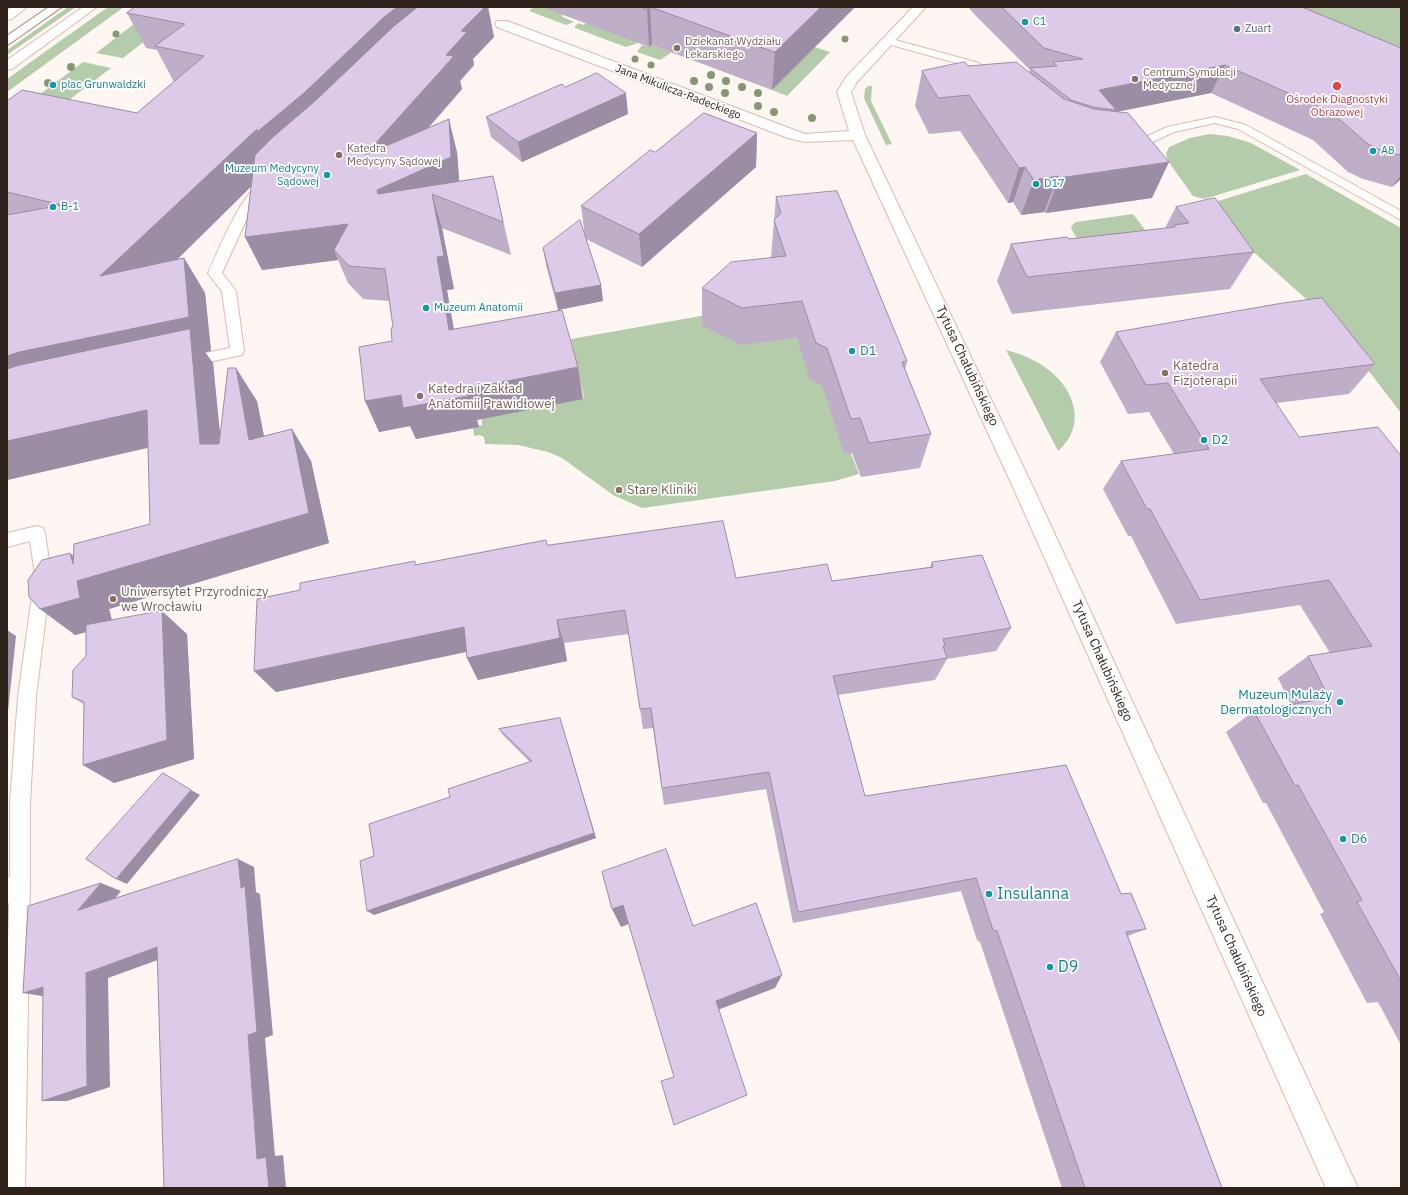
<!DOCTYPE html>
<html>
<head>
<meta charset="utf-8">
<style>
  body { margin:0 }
  #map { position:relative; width:1408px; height:1195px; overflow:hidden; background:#fdf6f2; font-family:"IBM Plex Sans",sans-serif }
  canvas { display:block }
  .frame { position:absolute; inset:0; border:8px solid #2f221b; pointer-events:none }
</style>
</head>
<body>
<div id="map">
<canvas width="1408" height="1195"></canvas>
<div class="frame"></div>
</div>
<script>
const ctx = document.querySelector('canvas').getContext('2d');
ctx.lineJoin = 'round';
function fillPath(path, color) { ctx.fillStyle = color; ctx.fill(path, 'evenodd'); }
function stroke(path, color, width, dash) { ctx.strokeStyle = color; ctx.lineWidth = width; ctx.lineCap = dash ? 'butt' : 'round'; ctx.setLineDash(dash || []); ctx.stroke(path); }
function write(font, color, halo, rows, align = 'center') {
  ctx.font = font + ' "IBM Plex Sans",sans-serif'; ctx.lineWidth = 3.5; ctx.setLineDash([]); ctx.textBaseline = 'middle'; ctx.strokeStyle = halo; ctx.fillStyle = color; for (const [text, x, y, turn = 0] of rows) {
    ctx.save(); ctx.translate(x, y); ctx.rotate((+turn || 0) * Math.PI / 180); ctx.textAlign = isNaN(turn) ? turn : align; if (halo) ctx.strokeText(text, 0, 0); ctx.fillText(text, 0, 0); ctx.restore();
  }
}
fillPath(new Path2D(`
  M68,7H76L7,55V50Z
  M108,7H124L7,92V79Z
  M156,7H189L123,58L96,53Z
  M534,7H552L566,12L561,16L574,22L566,25L529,11Z
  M1301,7H1401V48Z
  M589,21L636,42L638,43L626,47L575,28V26L579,23L583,25Z
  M642,45L649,47L652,45L672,52L660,60L637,52Z
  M814,47L830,52L787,96L772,90Z
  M83,62L111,68L7,147V119Z
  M868,86H872L871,101L892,144L886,145L864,98L865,89Z
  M1210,134L1228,136L1251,143L1300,170L1204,199L1193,196L1168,161L1166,154L1169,147L1190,138Z
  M1306,174L1401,228V413L1325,314L1305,298L1202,206Z
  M1133,214L1156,244L1084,250L1072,230L1071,226L1076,222Z
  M712,314L729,327L734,341L797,333L821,377L859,474L835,481L642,508L613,495L562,458L548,452L518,445L485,444L484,437L480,435L474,436L473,427L482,425V417L584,398L571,339Z
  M1006,350C1022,354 1038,361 1050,371C1076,392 1086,427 1058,451Z`), '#b5ccaa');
const service = new Path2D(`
  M49,7H61L11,43L7,44V36Z
  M888,38L979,63L998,80L997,82H989L971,67L884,43L883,41L884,39Z
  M1215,117L1246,125L1401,211V220L1238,129L1215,123L1174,132L1138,149L1134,150L1126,148L1124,146L1126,144L1133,143L1167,127Z
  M265,181L269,182L271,185L254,203L222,273L236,291L244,351L242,355L237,356L186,367L181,366L179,362L181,358L230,348L222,292L208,273C218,252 243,187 265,181Z
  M37,526L43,528L45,533L51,574L36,697L30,803V880L25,1188H7V978L9,903L7,904V879L10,876V803L18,697L35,574L30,541L7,547V533Z`);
const minor = new Path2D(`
  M913,7H926L857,82L851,92L865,135L1032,485L1358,1188H1326L1012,485L853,140L805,142L788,138L497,27L495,24L497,21H507L805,134L849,131L837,92L846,77Z`);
const secondary = new Path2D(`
  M12,7H27L12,19L7,20V10Z
  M83,7H97L12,69L7,70V60Z`);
stroke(service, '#ddbaa9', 2);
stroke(minor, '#ddbaa9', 2);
stroke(secondary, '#ddbaa9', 2);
fillPath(service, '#fff');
fillPath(minor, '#fff');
fillPath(secondary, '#fff');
stroke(new Path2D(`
  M7,35L48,7
  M7,46L63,7`), '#9d938d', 1);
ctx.fillStyle = '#879775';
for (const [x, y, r] of [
  [116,34,3.5],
  [845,39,3.5],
  [635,59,3.5],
  [651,65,3.5],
  [71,67,4],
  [711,75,4],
  [694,81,4],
  [726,81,4],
  [48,83,4],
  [709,87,4],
  [742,87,4],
  [725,93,4],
  [758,93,4],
  [758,106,4],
  [774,112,4],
  [812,118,4]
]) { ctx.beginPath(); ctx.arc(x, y, r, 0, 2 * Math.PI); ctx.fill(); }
fillPath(new Path2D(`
  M135,7H488L494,37L473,59L474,65L460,81L462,89L429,127L457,152L459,181L493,176L511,255L442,228L454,289L447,290L454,329L583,399L477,420L479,427L416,439L410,426L379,432L392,341L393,327L389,301L363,299L348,283L338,260L262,270L245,237L251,186L177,259L184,258L205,293L211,351L205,352L213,363L220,434L257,401L264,436L292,429L311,461L329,543L109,609L112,620L187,634L194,759L114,783L83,765L84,704L72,697L86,656V632L75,635L73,556L150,524L148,448L7,480V101L137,113L174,82L157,50L146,48L127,13Z
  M542,7H855L772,90L652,45L649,47Z
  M968,7H1302L1401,48V179L1392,187L1363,179L1348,172L1313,140L1211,93L1117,112L1152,198L1046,213L1044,212L1021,215L1013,202L1008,203L960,131L929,134L915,106L922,71L968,66L1029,72L1030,70L976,16Z
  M565,87L628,114L522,162L491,137L486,117Z
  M757,133L756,167L642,267L586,239L601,285L603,301L558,310L546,265L543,248L585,237L581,206L655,152Z
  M776,197L907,361L905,370L931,434L920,468L861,477L852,453L844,454L822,385L810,380L797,338L741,345L702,326V288L771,258Z
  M1176,207L1254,252L1230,289L1012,314L997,281L1011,244L1069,239L1165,228Z
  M1116,332L1375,364L1349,394L1276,403L1299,437L1401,456V1045L1378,1002L1367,1003L1320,914L1324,912L1266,803H1263L1226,732L1254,711L1291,705L1278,678L1308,656L1330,653L1300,605L1176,624L1131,536H1128L1103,489L1121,461L1174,454L1149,412L1128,414L1100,362Z
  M546,540L547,545L736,578L832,581L930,567L932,562L1011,628L996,651L947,659L935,680L838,695L865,796L1121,894L1146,929L1128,936L1222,1187L1226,1188H1062L980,942L977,940L961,891L793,923L766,789L664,805L653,728L643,729L629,634L564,643L567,661L478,680L467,658L466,652L276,692L254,671L300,590L417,565Z
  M560,718L596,838L374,915V856L450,797L530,762L503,735L499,729Z`), '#beaec8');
fillPath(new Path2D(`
  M397,7H422L272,166L125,311L100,276L257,129L383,18Z
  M485,7H488L494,37L473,59L474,65L460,81L462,89L376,188L365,155L446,55L461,31Z
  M650,7L652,45L649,47L647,9Z
  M821,7H855L772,90L775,52Z
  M1225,65L1211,93L1115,112L1116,110L1099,90Z
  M626,93L628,114L522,162L518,142Z
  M449,119L457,152L460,191L432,194L442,228L454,289L447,290L459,362L389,223L377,190Z
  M757,133L756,167L642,267L639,234Z
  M1169,162L1152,198L1046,213L1059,178Z
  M1025,167L1013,202L1008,203L1019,168Z
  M1401,175V179L1392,187Z
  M1058,176L1044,212L1021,215L1034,180Z
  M348,224L334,250L338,260L262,270L245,237Z
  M184,258L205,293L211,351L205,352L213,363L224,475L200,444L192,355L7,400V356Z
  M601,285L603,301L558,310L555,293Z
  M578,367L583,399L477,420L479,427L416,439L410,426L379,432L365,401L401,395L467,389Z
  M236,368L257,401L271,472L249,440Z
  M147,410L172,442L7,480V441Z
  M292,429L311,461L329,543L109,609L113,625L75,635L40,609L73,564L70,553L96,576Z
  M162,611L187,634L194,759L114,783L83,765Z
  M557,620L564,643L567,661L478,680L467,658Z
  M464,627L475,650L276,692L254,671Z
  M7,630L16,636L7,721Z
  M560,718L596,838L374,915L367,911L594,833Z
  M191,790L200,795L127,884L116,879Z
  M238,859L254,867L256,892L260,894L273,1035L265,1038L275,1156L283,1155L286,1188H269L257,1159L248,1035L241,888Z
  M101,883L121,891L100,917L78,910Z
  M623,905L631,923L621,927L612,909Z
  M157,947L177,953L108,978L110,1087L67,1101H42L86,973Z
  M782,975L775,988L715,1011L716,1001Z
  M43,987L48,997L23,993Z`), '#9b8da3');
const building = new Path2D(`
  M135,7H397L383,18L304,93L257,132V129L100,276L184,258L189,317L19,352L7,356V215L62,205L7,192V101L22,90L137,113L204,56L155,46L185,24L127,13Z
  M418,7H485L461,31L467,32L446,55L454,56L365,155L449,119L451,157L377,190L378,194L493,176L503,222L432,194L444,256L437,257L449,330L562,310L578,367L467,389L468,396L403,408L401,395L365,401L359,347L392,341L391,328L393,327L385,269L349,266L334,250L348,224L245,237L255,155L273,137L315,101L394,26Z
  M641,7H650L647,9Z
  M651,7H821L775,52Z
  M1002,7H1302L1401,48V155L1383,151L1368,144L1331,112L1225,65L1099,90L1116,110L1093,107L1071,100L1030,68L1057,66L1053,62L1083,59L1044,48Z
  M965,62L968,66L1016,62L1064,99L1094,109L1128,113L1169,162L1059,178L1058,176L1034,180L1025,167L1019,168L969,95L938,98L922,71Z
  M597,73L626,93L518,142L486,117L562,84L565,87Z
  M704,113L757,133L639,234L581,206L650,150L655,152Z
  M837,191L907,361L902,362L931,434L869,443L860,418L851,419L827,348L816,343L802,301L742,308L702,288L731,262L786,256L774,220L781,213L776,197Z
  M1215,198L1254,252L1027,277L1011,244L1067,237L1069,239L1175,227L1174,225L1189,223L1176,207Z
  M580,220L601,285L555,293L543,248Z
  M1322,298L1375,364L1260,379L1299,437L1378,427L1401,456V981L1357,902L1362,900L1298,785L1295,786L1254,711L1329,698L1308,656L1372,646L1329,580L1200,600L1150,509H1147L1121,461L1209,449L1168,383L1146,385L1116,332L1283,303Z
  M190,329L200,444H219L228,368H236L249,440L292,429L309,513L77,581L80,598L40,609L29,597L28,580L42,560L70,553L73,564L74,544L150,524L147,410L7,441V369L20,365Z
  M723,521L736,578L827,564L832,581L933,567L932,562L982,555L1011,628L943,639L945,645L943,646L947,658L833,676L865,796L1066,765L1121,894L1131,893L1146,929L1126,932L1222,1188H1085L997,931L993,930L976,878L798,912L769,772L662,788L651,708L640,709L625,610L557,620L560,638L467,658L464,627L254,671L257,599L300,590V583L415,561V565L546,540L547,545Z
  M162,611L167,740L83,765L84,702L72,697L73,670L86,656V625Z
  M560,718L594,833L367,911L360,861L374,856L369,824L450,797L448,789L532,761L499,729Z
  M163,773L191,790L116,879L86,859Z
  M666,849L693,926L756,903L782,975L716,1001L747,1095L674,1125L661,1081L674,1077L623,905L612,909L602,872Z
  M238,859L241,888L245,886L257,1032L248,1035L257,1159L266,1157L269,1188H164L157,947L86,973L87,1086L42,1101L43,987L23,993L28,906L101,883L78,910Z`);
fillPath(building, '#ddcae9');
stroke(building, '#9b8da3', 1);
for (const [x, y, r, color] of [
  [1025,22,4,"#0f9aa8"],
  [1237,29,4,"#5c6f8a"],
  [677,48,4,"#8d6e63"],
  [1135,79,4,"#8d6e63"],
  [53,85,4,"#0f9aa8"],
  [1337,86,5,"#e0444e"],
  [1373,151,4,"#0f9aa8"],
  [339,155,4,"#8d6e63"],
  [327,175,4,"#0f9aa8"],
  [1036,184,4,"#0f9aa8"],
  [53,207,4,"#0f9aa8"],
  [426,308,4,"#0f9aa8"],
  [852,351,4,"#0f9aa8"],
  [1165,373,4,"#8d6e63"],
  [420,396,4,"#8d6e63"],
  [1204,440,4,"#0f9aa8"],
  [619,490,4,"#8d6e63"],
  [113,599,4,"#8d6e63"],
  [1340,702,4,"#0f9aa8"],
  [1343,839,4,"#0f9aa8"],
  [989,894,4,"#0f9aa8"],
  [1050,967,4,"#0f9aa8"]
]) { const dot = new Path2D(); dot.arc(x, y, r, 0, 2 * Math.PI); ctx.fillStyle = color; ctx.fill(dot); stroke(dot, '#fff', 1.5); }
write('11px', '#0d838f', '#fff', [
  ["C1",1033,22],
  ["plac Grunwaldzki",61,85],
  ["A8",1381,151],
  ["Muzeum Medycyny",319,169,"right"],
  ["Sądowej",319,182,"right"],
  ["D17",1044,184],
  ["B-1",61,207],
  ["Muzeum Anatomii",434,308]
], 'left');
write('11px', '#4e5e75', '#fff', [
  ["Zuart",1245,29]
], 'left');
write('11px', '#785e54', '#fff', [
  ["Dziekanat Wydziału",685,42],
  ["Lekarskiego",685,55],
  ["Centrum Symulacji",1143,73],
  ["Medycznej",1143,86],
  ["Katedra",347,149],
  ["Medycyny Sądowej",347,162]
], 'left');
write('11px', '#2f221b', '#fff', [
  ["Jana Mikulicza-Radeckiego",678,92,21]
]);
write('11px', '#be3a42', '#fff', [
  ["Ośrodek Diagnostyki",1337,100],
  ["Obrazowej",1337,113]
]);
write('13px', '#0d838f', '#fff', [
  ["D1",860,351],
  ["D2",1212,440],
  ["Muzeum Mulaży",1332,695,"right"],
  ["Dermatologicznych",1332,710,"right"],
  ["D6",1351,839]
], 'left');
write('13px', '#2f221b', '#fff', [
  ["Tytusa Chałubińskiego",967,366,65],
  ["Tytusa Chałubińskiego",1102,661,66],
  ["Tytusa Chałubińskiego",1236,956,66]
]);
write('13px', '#785e54', '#fff', [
  ["Katedra",1173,366],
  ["Fizjoterapii",1173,381],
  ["Katedra i Zakład",428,389],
  ["Anatomii Prawidłowej",428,404],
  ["Stare Kliniki",627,490],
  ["Uniwersytet Przyrodniczy",121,592],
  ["we Wrocławiu",121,607]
], 'left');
write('16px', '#0d838f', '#fff', [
  ["Insulanna",997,894],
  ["D9",1058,967]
], 'left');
</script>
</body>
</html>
